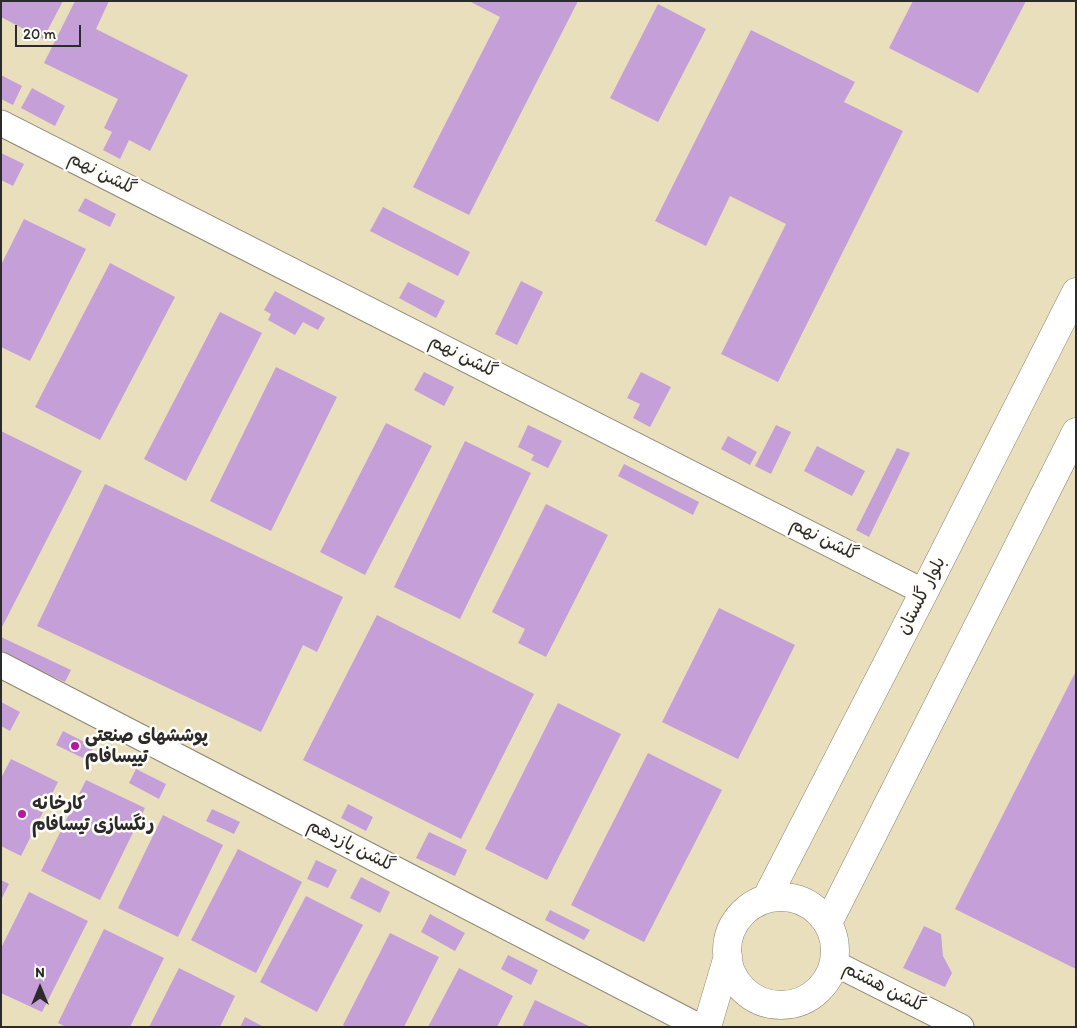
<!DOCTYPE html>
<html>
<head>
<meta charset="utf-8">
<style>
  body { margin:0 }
  #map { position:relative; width:1077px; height:1028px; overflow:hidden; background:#e9dfbc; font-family:Itim,sans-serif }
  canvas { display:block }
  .frame { position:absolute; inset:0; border:2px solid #2b2b2b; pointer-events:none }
  .north { position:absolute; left:15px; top:963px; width:50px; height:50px; -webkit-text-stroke:4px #fdfcf7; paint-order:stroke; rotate:0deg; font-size:14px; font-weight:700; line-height:20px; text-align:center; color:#2b2b2b }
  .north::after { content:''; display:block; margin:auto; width:18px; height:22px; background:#2b2b2b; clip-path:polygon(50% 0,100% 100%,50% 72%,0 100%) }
  .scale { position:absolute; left:15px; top:25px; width:66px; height:22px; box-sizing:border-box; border:2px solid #2b2b2b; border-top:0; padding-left:6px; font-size:15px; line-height:18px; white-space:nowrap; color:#2b2b2b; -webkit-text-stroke:4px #fdfcf7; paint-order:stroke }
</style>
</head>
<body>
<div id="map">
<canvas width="1077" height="1028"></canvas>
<div class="frame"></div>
<div class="north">N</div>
<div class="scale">20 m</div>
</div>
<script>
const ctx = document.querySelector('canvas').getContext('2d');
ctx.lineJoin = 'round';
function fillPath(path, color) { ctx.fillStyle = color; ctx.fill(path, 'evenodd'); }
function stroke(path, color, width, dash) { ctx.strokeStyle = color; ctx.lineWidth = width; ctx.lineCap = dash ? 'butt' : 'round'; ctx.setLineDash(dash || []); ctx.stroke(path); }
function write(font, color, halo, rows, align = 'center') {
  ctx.font = font + ' Itim,"Playpen Sans Arabic",sans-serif'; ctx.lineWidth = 5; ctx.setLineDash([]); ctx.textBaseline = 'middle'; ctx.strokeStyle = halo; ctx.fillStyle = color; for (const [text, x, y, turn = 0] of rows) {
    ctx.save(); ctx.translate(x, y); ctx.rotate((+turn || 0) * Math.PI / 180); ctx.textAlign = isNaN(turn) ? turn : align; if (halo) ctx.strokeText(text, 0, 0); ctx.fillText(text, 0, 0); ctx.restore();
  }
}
fillPath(new Path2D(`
  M1,1H63L43,39L1,17Z
  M75,1H109L96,29L188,75L150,151L129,140L120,159L103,150L112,132L104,128L118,99L44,63Z
  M469,1H578L469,215L413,187L500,17Z
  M913,1H1026L978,93L889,48Z
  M658,4L706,29L658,122L610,98Z
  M751,30L855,82L844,102L903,131L778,382L721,354L786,224L730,196L706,246L655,221Z
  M1,75L22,86L13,105L1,99Z
  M32,88L65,106L55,126L21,108Z
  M1,153L24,164L13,186L1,180Z
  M85,198L116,214L110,227L78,211Z
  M383,207L470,252L458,276L370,231Z
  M24,219L86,249L30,361L1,347V265Z
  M110,263L175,297L100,440L35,407Z
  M521,281L543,292L517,345L495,334Z
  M408,282L445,301L436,318L399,298Z
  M275,291L325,318L318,330L303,322L295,335L268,320L271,314L264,310Z
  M220,312L262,333L186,481L144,459Z
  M276,367L337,397L271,531L210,501Z
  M424,372L454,387L444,406L414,390Z
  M641,372L671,387L650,427L633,418L640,404L627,398Z
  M386,423L432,446L365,575L320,552Z
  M528,425L562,441L548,468L531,460L534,455L518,447Z
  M776,425L791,432L771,474L755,466Z
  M1,431L82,471L1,629Z
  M728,436L757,452L750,465L721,449Z
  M465,441L531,473L460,619L394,587Z
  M817,446L865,471L852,496L804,471Z
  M897,448L910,453L869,537L856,530Z
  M624,464L699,502L693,515L618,476Z
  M105,484L343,597L317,652L303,645L261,732L37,626Z
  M546,504L608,535L546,657L518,643L525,629L492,612Z
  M719,608L795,645L738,759L662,722Z
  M377,615L534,694L461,839L303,760Z
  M1,637L71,670L65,682L1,653Z
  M1076,671V969L955,909Z
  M1,702L20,712L10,731L1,726Z
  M558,703L621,734L547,880L485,849Z
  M63,731L94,747L87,760L56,745Z
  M648,753L722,790L644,942L571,905Z
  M11,759L58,782L21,856L1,846V778Z
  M136,769L166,784L159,799L129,783Z
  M86,780L145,808L100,900L41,871Z
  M348,804L373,817L366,831L341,818Z
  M212,809L240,822L234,834L206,821Z
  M163,815L223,845L178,937L118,908Z
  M429,832L467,850L455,876L416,858Z
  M238,849L302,882L256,973L191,940Z
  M316,860L337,870L328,888L307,879Z
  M361,877L390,892L380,913L350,898Z
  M1,880L9,884L1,900Z
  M29,892L88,921L42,1012L1,993V948Z
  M306,896L363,925L317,1012L260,982Z
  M550,910L590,930L584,940L545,920Z
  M430,914L465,933L455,951L421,932Z
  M924,926L941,934L943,956L952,973L945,987L903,968Z
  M104,929L164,958L130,1027H66L58,1023Z
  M390,933L439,957L404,1027H346L343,1025Z
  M508,955L538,970L531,985L501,969Z
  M179,968L235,996L220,1027H149Z
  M459,968L513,996L497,1027H428Z
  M535,1000L591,1027H522Z
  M245,1017L264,1027H240Z`), '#c59fd7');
const street = new Path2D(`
  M1,123L924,592
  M1,665L700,1027
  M834,963L961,1027`);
const secondary = new Path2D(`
  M727 951a54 54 0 1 1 108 0a54 54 0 1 1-108 0Z
  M766,899L924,592L1076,292
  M828,923L1076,432
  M707,1027L728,956`);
stroke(street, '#8a8574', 27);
stroke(secondary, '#8a8574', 29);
stroke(street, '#fff', 25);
stroke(secondary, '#fff', 28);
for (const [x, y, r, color] of [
  [75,746,5,"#b5179e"],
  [22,814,5,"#b5179e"]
]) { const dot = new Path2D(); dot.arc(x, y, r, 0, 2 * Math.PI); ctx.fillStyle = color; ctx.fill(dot); stroke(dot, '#fdfcf7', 2); }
write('18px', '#2b2b2b', '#fdfcf7', [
  ["گلشن نهم",102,174,27],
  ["گلشن نهم",463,357,27],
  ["گلشن نهم",824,540,27],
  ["بلوار گلستان",922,596,-63],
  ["گلشن یازدهم",351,846,27],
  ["گلشن هشتم",884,988,27]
]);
write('bold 18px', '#2b2b2b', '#fdfcf7', [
  ["پوششهای صنعتی",85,736],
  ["تییسافام",85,757],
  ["کارخانه",32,804],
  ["رنگسازی تیسافام",32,825]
], 'left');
</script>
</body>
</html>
